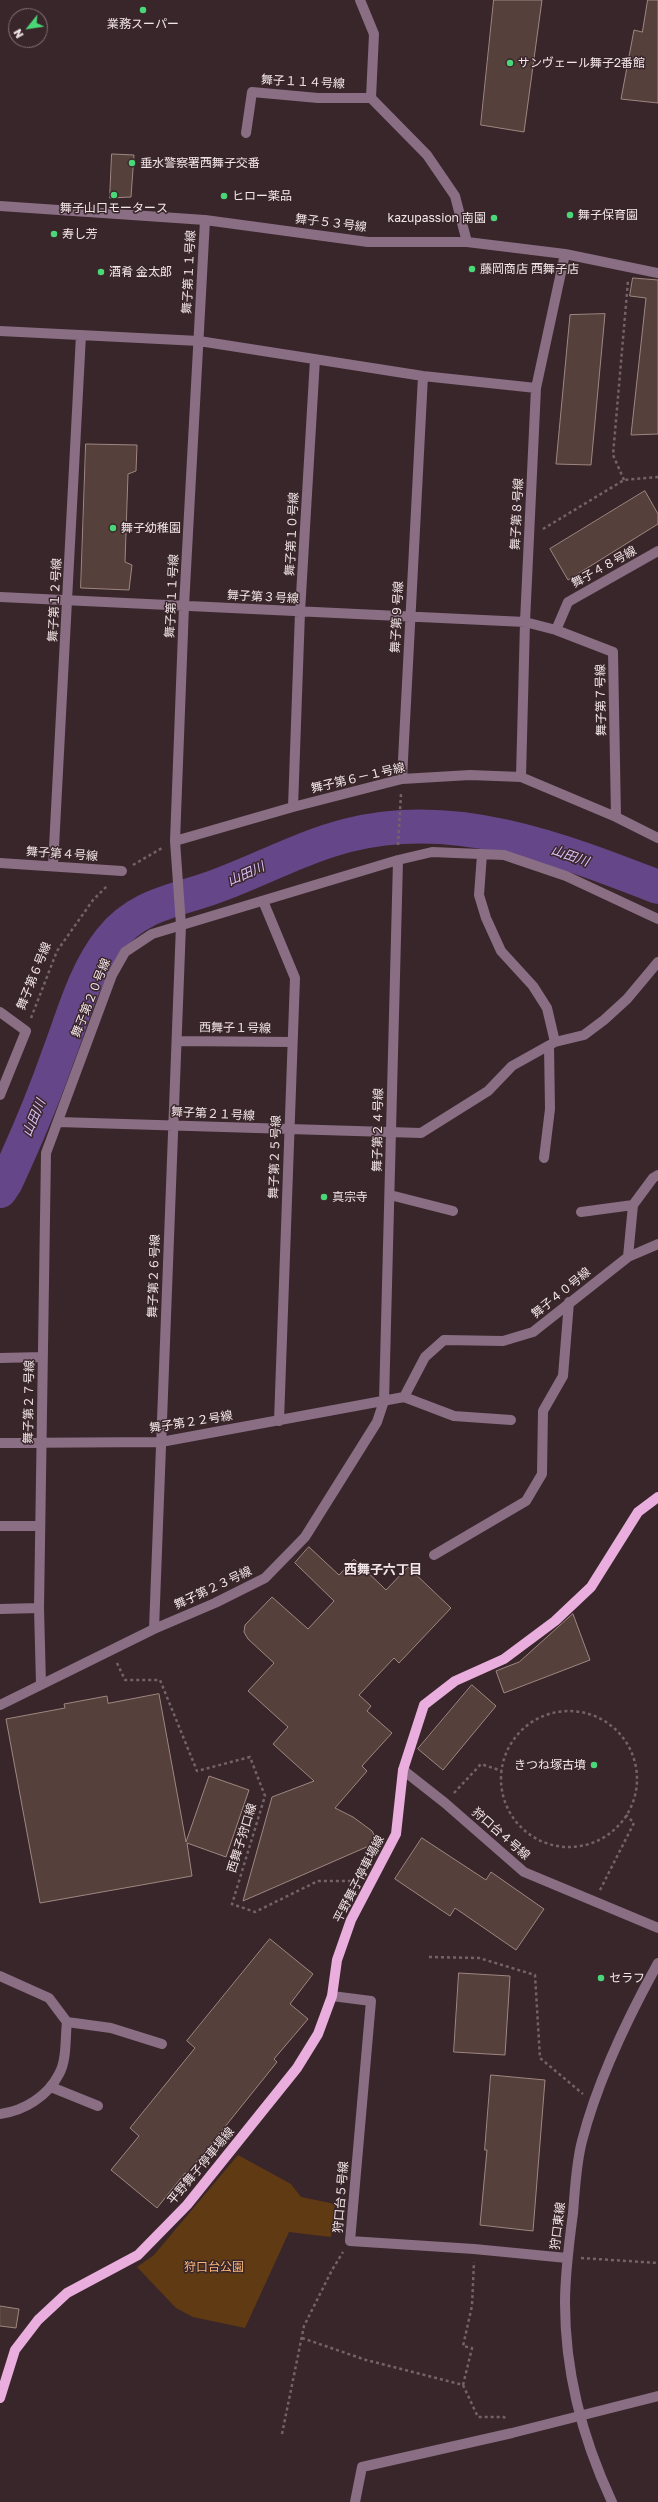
<!DOCTYPE html>
<html>
<head>
<meta charset="utf-8">
<style>
  body { margin:0 }
  #map { position:relative; width:658px; height:2502px; overflow:hidden; background:#39262a; font-family:"Golos Text",sans-serif }
  canvas { display:block }
  .north { position:absolute; left:8px; top:8px; width:40px; height:40px; box-sizing:border-box; background:#39262a; border:1px solid #837376; border-radius:50%; rotate:240deg; font-size:11px; font-weight:700; line-height:16px; text-align:center; color:#f3e6e8 }
  .north::after { content:''; display:block; margin:auto; width:14px; height:18px; background:#4ad778; clip-path:polygon(50% 0,100% 100%,50% 72%,0 100%) }
</style>
</head>
<body>
<div id="map">
<canvas width="658" height="2502"></canvas>
<div class="north">N</div>
</div>
<script>
const ctx = document.querySelector('canvas').getContext('2d');
ctx.lineJoin = 'round';
function fillPath(path, color) { ctx.fillStyle = color; ctx.fill(path, 'evenodd'); }
function stroke(path, color, width, dash) { ctx.strokeStyle = color; ctx.lineWidth = width; ctx.lineCap = dash ? 'butt' : 'round'; ctx.setLineDash(dash || []); ctx.stroke(path); }
function write(font, color, halo, rows, align = 'center') {
  ctx.font = font + ' "Golos Text","Noto Sans JP",sans-serif'; ctx.lineWidth = 3; ctx.setLineDash([]); ctx.textBaseline = 'middle'; ctx.strokeStyle = halo; ctx.fillStyle = color; for (const [text, x, y, turn = 0] of rows) {
    ctx.save(); ctx.translate(x, y); ctx.rotate((+turn || 0) * Math.PI / 180); ctx.textAlign = isNaN(turn) ? turn : align; if (halo) ctx.strokeText(text, 0, 0); ctx.fillText(text, 0, 0); ctx.restore();
  }
}
fillPath(new Path2D(`
  M238,2155L291,2184L301,2197L335,2204L331,2237L289,2232L245,2328L193,2317L176,2308L137,2267L154,2255Z`), '#603a13');
fillPath(new Path2D(`
  M606,867L658,882V891Z`), '#654688');
stroke(new Path2D(`
  M0,1191L6,1182C25,1141 43,1099 58,1056C73,1017 84,973 110,940C140,902 180,901 222,884C264,868 305,846 349,835C455,808 560,849 658,887`), '#654688', 34);
const building = new Path2D(`
  M494,0H542L524,132L481,125Z
  M648,0H658V103L621,99L634,30L642,32Z
  M112,154L134,155L131,197L110,198Z
  M633,278L658,280V434L631,435L646,298L630,296Z
  M605,314L591,465L556,464L570,315Z
  M86,444L137,445L136,471L128,474L125,562L132,565L129,590L81,588Z
  M645,491L658,514V524L568,580L550,549Z
  M309,1547L339,1575L354,1559L386,1590L408,1567L451,1608L399,1663L394,1658L359,1695L371,1706L367,1711L392,1733L362,1766L367,1771L335,1808L353,1817L372,1831L378,1842L243,1901L272,1797L314,1781L273,1744L288,1727L248,1691L274,1663L248,1639L244,1632L245,1625L272,1597L308,1629L334,1601L295,1563Z
  M573,1614L590,1660L504,1693L496,1671L519,1662Z
  M472,1685L496,1706L443,1770L418,1749Z
  M159,1694L186,1842L209,1776L249,1790L226,1857L187,1843L192,1876L40,1903L6,1719L65,1708L64,1704L107,1696L108,1703Z
  M422,1838L486,1880L491,1872L544,1909L516,1950L455,1908L450,1916L395,1879Z
  M270,1939L313,1974L290,2004L308,2019L274,2059L277,2062L187,2174L185,2173L157,2208L111,2170L139,2136L130,2128L195,2048L187,2041Z
  M459,1973L510,1976L505,2055L454,2052Z
  M491,2075L545,2080L533,2231L480,2225L487,2150H485Z
  M0,2306L19,2309L16,2328L0,2326Z`);
fillPath(building, '#55403b');
stroke(building, '#9f8781', 1);
stroke(new Path2D(`
  M624,480L613,455L628,281
  M543,529L624,480L658,477
  M398,845L401,794
  M133,865L162,848
  M31,1018L57,951L93,900L108,885
  M117,1663L125,1680H160L197,1771L250,1757L265,1796L232,1904L255,1912L318,1881H355
  M501 1779a68 68 0 1 1 136 0a68 68 0 1 1-136 0Z
  M454,1793L481,1764L502,1771
  M600,1890L634,1823L626,1815
  M429,1957L479,1958L535,1975L540,2058L583,2094
  M581,2258L658,2263
  M302,2338L366,2360L463,2385L472,2348L463,2346L472,2306L474,2262
  M463,2385L478,2417H504L506,2420
  M282,2434L304,2326L332,2270L343,2252`), '#746366', 2.5, [3, 3]);
stroke(new Path2D(`
  M360,0L374,34L371,98L427,155L455,196L467,242
  M246,133L252,92L318,98H371
  M0,206L205,220L368,242H467L565,254L658,273
  M0,331L199,341L423,376L536,388
  M0,597L525,622L556,630L613,652L616,817
  M556,630L568,602L658,551
  M521,777L525,622L536,388L565,254
  M402,779L423,376
  M293,807L300,612L315,359
  M175,841L293,807L402,779L470,775L521,777L616,817L658,838
  M482,854L479,895L486,918L501,951L533,986L547,1008L555,1042
  M0,863L122,871
  M53,866L81,335
  M263,901L295,978L279,1421
  M0,1012L26,1031L0,1095
  M177,1041L292,1042
  M58,1122L421,1133L488,1091L512,1066L555,1042L584,1035L604,1020L627,999L658,962
  M544,1158L550,1109L549,1046
  M390,1195L453,1211
  M581,1212L633,1205
  M628,1257L633,1205L653,1178L658,1175
  M0,1358L42,1357
  M404,1397L454,1416L511,1420
  M0,1443L161,1442L404,1397L425,1357L444,1340L503,1341L533,1332L628,1257L658,1244
  M0,1526H40
  M434,1555L526,1501L542,1474L543,1411L563,1376L569,1302
  M0,1609L39,1608
  M154,1629L181,925L175,841L184,606L205,220
  M41,1684L39,1608L46,1153L112,975L125,952L152,934L398,860L432,852L504,855L566,876L658,919
  M0,1705L154,1629L215,1603L265,1578L305,1537L377,1422L384,1401L398,860
  M403,1770L445,1803L524,1872L658,1928
  M0,1976L49,1998L67,2022C65,2038 67,2060 59,2074C48,2096 24,2111 0,2114
  M332,1996L371,2001L350,2241L474,2249L567,2258
  M67,2022L111,2028L162,2044
  M51,2087L98,2106
  M355,2502L362,2467L512,2433L658,2396
  M612,2502C583,2440 565,2372 565,2303C565,2273 569,2243 573,2213C575,2190 576,2164 582,2141C598,2079 627,2019 658,1963`), '#8a6e84', 10);
stroke(new Path2D(`
  M0,2398L15,2350L38,2320L67,2293L138,2255L187,2205L297,2068L318,2034L332,1996L337,1960L351,1920L396,1834L403,1770L424,1705L455,1681L504,1659L555,1621L591,1587L638,1512L658,1497`), '#e9aedd', 10);
for (const [x, y, r, color] of [
  [143,10,4,"#4ad778"],
  [510,63,4,"#4ad778"],
  [132,163,4,"#4ad778"],
  [114,195,4,"#4ad778"],
  [224,196,4,"#4ad778"],
  [570,215,4,"#4ad778"],
  [494,218,4,"#4ad778"],
  [54,234,4,"#4ad778"],
  [472,269,4,"#4ad778"],
  [101,272,4,"#4ad778"],
  [113,528,4,"#4ad778"],
  [324,1197,4,"#4ad778"],
  [594,1765,4,"#4ad778"],
  [601,1978,4,"#4ad778"]
]) { const dot = new Path2D(); dot.arc(x, y, r, 0, 2 * Math.PI); ctx.fillStyle = color; ctx.fill(dot); stroke(dot, '#39262a', 1.5); }
write('12px', '#f3e6e8', '#39262a', [
  ["業務スーパー",143,24,"center"],
  ["サンヴェール舞子2番館",518,63],
  ["垂水警察署西舞子交番",140,163],
  ["ヒロー薬品",232,196],
  ["舞子山口モータース",114,208,"center"],
  ["舞子保育園",578,215],
  ["kazupassion 南園",486,218,"right"],
  ["寿し芳",62,234],
  ["藤岡商店 西舞子店",480,269],
  ["酒肴 金太郎",109,272],
  ["舞子幼稚園",121,528],
  ["真宗寺",332,1197],
  ["きつね塚古墳",586,1765,"right"],
  ["セラフ",609,1978]
], 'left');
write('12px', '#f3e6e8', '#39262a', [
  ["舞子１１４号線",303,82,3],
  ["舞子５３号線",331,223,7],
  ["舞子第１１号線",189,272,-87],
  ["舞子第８号線",517,514,-87],
  ["舞子第１０号線",292,534,-87],
  ["舞子４８号線",604,567,-29],
  ["舞子第１１号線",172,596,-87],
  ["舞子第３号線",263,597,3],
  ["舞子第１２号線",55,600,-87],
  ["舞子第９号線",397,617,-87],
  ["舞子第７号線",601,700,-91],
  ["舞子第６－１号線",358,778,-13],
  ["舞子第４号線",62,854,4],
  ["舞子第６号線",34,976,-68],
  ["舞子第２０号線",91,998,-68],
  ["西舞子１号線",235,1028,1],
  ["舞子第２１号線",213,1114,3],
  ["舞子第２４号線",378,1130,-89],
  ["舞子第２５号線",275,1157,-88],
  ["舞子第２６号線",154,1276,-88],
  ["舞子４０号線",561,1293,-39],
  ["舞子第２７号線",29,1402,-89],
  ["舞子第２２号線",191,1422,-9],
  ["舞子第２３号線",213,1588,-25],
  ["狩口台４号線",501,1834,41],
  ["西舞子狩口線",242,1838,-73],
  ["平野舞子停車場線",359,1879,-63],
  ["平野舞子停車場線",201,2166,-50],
  ["狩口台５号線",341,2197,-85],
  ["狩口東線",558,2226,-83]
]);
write('12px', '#f9b679', '#39262a', [
  ["狩口台公園",214,2267]
]);
write('italic 13px', '#d9c0f9', '#39262a', [
  ["山田川",570,856,19],
  ["山田川",246,874,-24],
  ["山田川",34,1118,-67]
]);
write('bold 13px', '#f3e6e8', '#39262a', [
  ["西舞子六丁目",383,1570]
]);
</script>
</body>
</html>
